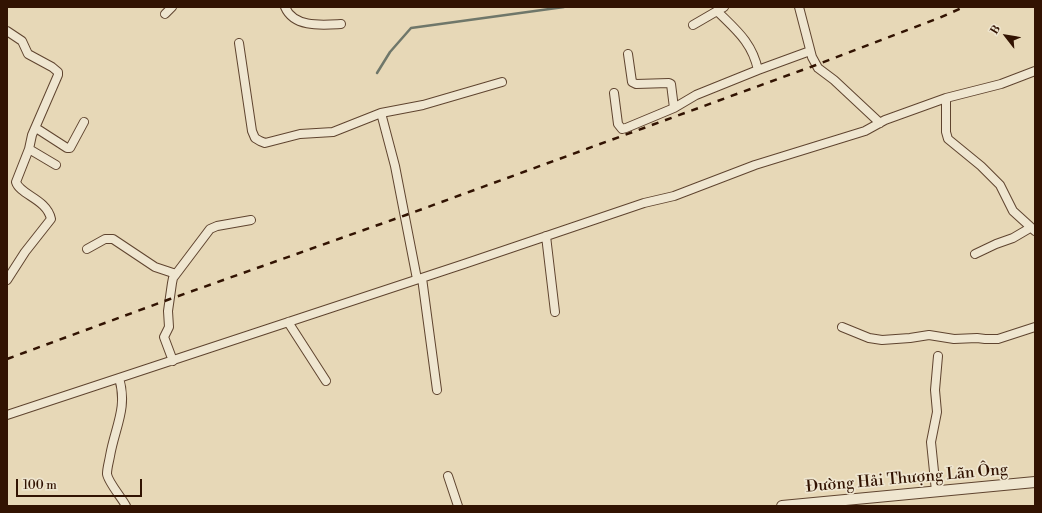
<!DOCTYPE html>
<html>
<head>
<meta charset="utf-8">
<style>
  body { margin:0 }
  #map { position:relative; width:1042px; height:513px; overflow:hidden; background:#e7d8b7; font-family:"Libre Bodoni",serif }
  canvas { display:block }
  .frame { position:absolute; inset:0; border:8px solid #321302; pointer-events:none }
  .north { position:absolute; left:986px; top:16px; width:40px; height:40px; -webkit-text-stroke:3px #efe6d0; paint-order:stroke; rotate:301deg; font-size:11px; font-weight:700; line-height:16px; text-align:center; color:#321302 }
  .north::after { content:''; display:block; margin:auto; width:14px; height:18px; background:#321302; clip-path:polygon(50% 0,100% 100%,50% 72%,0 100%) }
  .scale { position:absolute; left:16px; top:479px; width:126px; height:18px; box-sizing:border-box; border:2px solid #321302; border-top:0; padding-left:5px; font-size:12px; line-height:14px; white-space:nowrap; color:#321302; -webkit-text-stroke:3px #efe6d0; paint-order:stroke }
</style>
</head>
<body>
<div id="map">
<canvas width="1042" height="513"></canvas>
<div class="frame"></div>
<div class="north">B</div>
<div class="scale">100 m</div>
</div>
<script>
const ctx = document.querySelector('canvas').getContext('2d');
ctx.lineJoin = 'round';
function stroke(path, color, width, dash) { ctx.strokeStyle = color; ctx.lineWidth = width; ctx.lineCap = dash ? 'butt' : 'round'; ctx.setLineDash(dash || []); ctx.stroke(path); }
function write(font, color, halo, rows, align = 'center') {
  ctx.font = font + ' "Libre Bodoni",serif'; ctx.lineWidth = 3.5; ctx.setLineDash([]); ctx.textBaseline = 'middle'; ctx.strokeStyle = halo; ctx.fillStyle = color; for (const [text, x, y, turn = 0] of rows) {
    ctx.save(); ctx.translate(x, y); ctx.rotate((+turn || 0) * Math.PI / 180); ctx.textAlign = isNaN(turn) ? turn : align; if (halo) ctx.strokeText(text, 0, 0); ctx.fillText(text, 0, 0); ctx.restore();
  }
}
stroke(new Path2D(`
  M377,73L390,52L411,28L564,7`), '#6f776a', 2.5);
const minor = new Path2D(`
  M285,7C294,28 322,25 341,24
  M799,7L812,57L818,68L834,80L880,123
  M717,11C736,30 752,42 758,70L810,51
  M165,14L172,7
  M693,25L724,7
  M7,31L22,41L28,54L52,67L58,72V75L32,135L29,149L16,182C20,195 47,199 51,219L25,252L7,280
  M239,43L252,131L255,138L260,141L265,143L300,134L333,132L381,113L423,105L502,82
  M628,54L632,82L636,84L669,83L671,84L674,108
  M614,93L618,124L622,129L626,128L674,108L696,95L758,70
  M946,98V132L948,139L981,166L1000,185L1013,211L1035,231
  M381,113L395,166L417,279
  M36,128L67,148H70L84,122
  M29,149L56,165
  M546,236L555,312
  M87,249L105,239H113L155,267L176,274
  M975,254L996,244L1013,238L1030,228
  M422,278L437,390
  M288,322L326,381
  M842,327L869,338L882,340L910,338L929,335L954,339L977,338L985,339H998L1035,327
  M173,361L164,337L169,327L168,311L172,283L173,278L210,229L217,226L251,220
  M119,378C128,408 115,427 110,456C109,462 107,468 107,474C108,482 122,498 126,506
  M7,415L464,264L644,203L674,196L755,165L865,131L885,120L946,98L1001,84L1035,71
  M448,476L458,506
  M936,491L931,442L937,412L935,390L938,356`);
const tertiary = new Path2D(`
  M782,506L1035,482`);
stroke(minor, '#5f442f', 10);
stroke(tertiary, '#5f442f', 12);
stroke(minor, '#efe6d0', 8);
stroke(tertiary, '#efe6d0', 10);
stroke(new Path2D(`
  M7,359L170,299L406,215L816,65L939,18L964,7`), '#321302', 2.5, [7, 7]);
write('16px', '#321302', '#efe6d0', [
  ["Đường Hải Thượng Lãn Ông",907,479,-5]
]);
</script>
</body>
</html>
